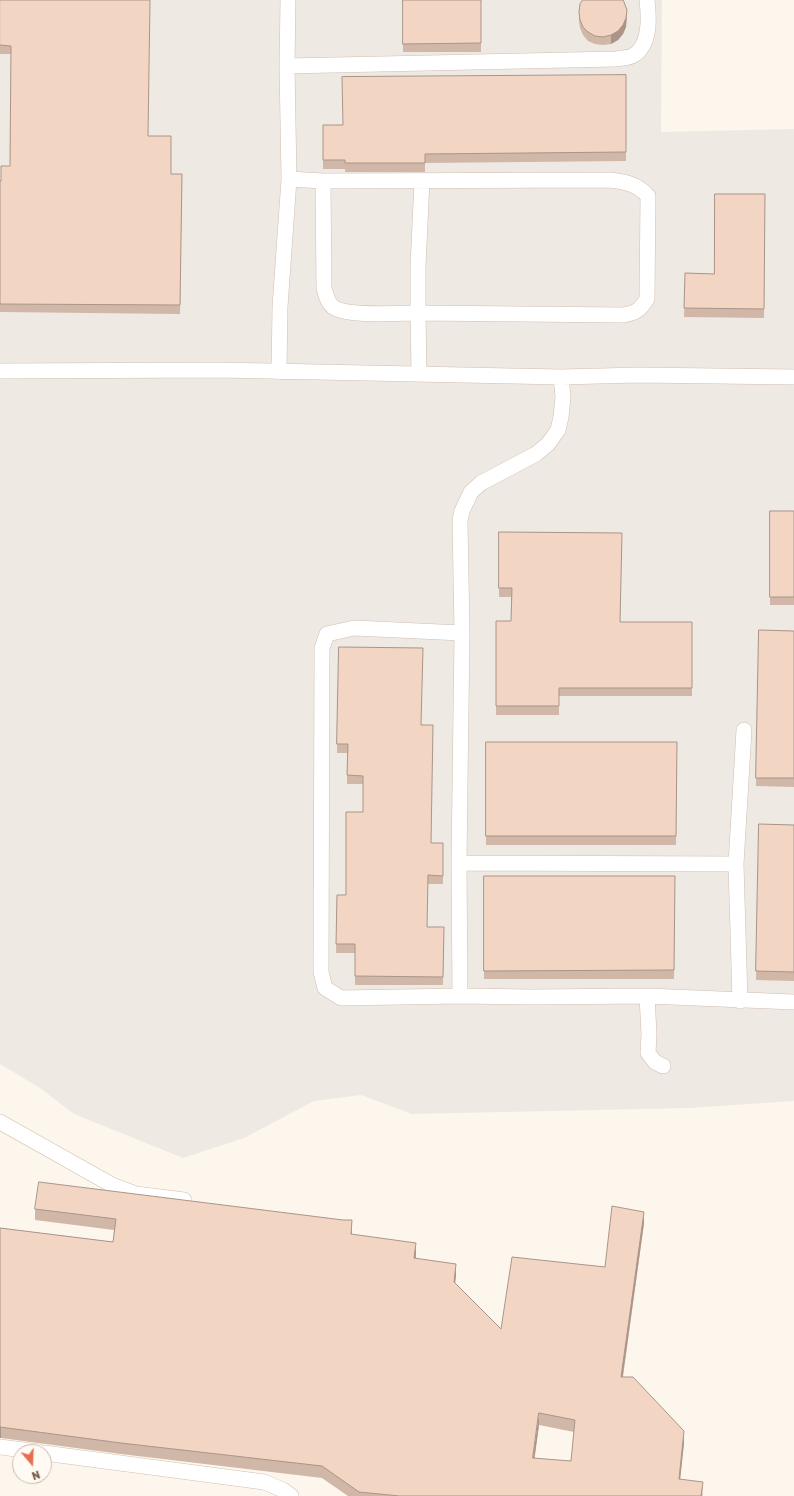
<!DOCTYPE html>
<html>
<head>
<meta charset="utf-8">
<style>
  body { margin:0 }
  #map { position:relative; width:794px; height:1496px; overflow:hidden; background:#fdf6ec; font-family:Rubik,sans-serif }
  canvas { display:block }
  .north { position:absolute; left:12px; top:1444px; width:40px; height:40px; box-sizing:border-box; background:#fffaf3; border:1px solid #cabbb1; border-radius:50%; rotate:161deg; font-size:11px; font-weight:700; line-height:16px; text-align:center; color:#7a5c4d }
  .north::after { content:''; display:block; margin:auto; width:14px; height:18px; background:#e76f51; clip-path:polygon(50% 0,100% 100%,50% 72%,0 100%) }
</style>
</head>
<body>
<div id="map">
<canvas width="794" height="1496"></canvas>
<div class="north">N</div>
</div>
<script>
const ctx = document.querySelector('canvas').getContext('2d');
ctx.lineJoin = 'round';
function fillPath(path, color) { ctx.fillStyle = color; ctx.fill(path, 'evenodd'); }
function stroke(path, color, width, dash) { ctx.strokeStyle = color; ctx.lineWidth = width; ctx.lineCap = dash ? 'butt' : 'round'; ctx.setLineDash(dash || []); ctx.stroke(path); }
fillPath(new Path2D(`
  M0,0H662L661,132L794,129V1101L689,1108L412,1114L361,1095L314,1101L244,1138L183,1158L74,1114L40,1088L0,1064Z`), '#efe9e4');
const minor = new Path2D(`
  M287,66L616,59C621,58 630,58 634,55C651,44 649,17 647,0
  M289,179L323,181L610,180C626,182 637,184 648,196L647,299C640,310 636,313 623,315L418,313L419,374
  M323,181L324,288C326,295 327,302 333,307C347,317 399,313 418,313V266L422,181
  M0,371L220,370L561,377L639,375L794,377
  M279,372L280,307L289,179L287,66L288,0
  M462,633L354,628L327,634L322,648L321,972L325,988L341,998L460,996L531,997L647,996L794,1002
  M459,863L736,864
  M460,996L459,863L462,633L460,520L462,511L471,492L481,483L536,454L548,444L558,430L561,417L563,397L561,377
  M647,996L649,1034L648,1053L655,1062L663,1066
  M740,1001L736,864L744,730
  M0,1122L112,1185L136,1194L184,1200
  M0,1447L39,1452
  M44,1453L264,1482L283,1490L291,1496`);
stroke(minor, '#d1beb0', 16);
stroke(minor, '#fff', 15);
fillPath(new Path2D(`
  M0,0L148,136L171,174H182L180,314L0,312V181L10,166L11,54H0Z
  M403,0H481V52H403Z
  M579,12L627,18L626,27L623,34L618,40L611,44L603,45L595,44L588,41L583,35L580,28L579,21Z
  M626,75V161L425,163V172H345V169H323V125H343Z
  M765,194L764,318L684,317L685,273L714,274Z
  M770,511H794V605H770Z
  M499,532L620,622H692V696H559V715H496V621H511V597H499Z
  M759,630L794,631V787L756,786Z
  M339,647L422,725L431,843H443V884H428L427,927H444L443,985H355V953H336L337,895H346L363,812V784H347V753H337Z
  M486,742H677L676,845H486Z
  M759,824L794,825V981L756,980Z
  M484,876H675L674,979H484Z
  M35,1209L352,1232V1235L416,1254V1258L456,1275L455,1283L501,1329L605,1267L644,1223L623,1377L684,1443L680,1479L703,1494L702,1496H348L322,1478L121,1454L1,1438L0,1228L113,1242L114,1230L35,1220ZM539,1425L574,1432L571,1461L534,1459Z`), '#d1b7a8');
fillPath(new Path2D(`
  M627,10L626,27L623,34L618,40L611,44V35Z
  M644,1212V1223L621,1388V1377Z
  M352,1220V1232L351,1246V1234Z
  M416,1243V1254L414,1270V1258Z
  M456,1264V1275L454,1294V1282Z
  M539,1413V1425L533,1470V1458Z
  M0,1427H1V1438H0Z
  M684,1431V1443L679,1490V1479Z
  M703,1482L702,1496H701Z`), '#aa9588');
const building = new Path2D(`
  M0,0H150L148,136H171V174H182L180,305L0,304V181H1V166H10L11,46L0,45Z
  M403,0H481V43L403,44Z
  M583,0H623L624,2L627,10L626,18L623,25L618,31L611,35L603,37L595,36L588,32L583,27L580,20L579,12L580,4Z
  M626,75V152L425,154V163H345V160H323V125H343L342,77Z
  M715,194H765L764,309L684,308L685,273L714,274Z
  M770,511H794V597H770Z
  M499,532L622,533L620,622H692V688H559V706H496V621H511L512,588H499Z
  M759,630L794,631V778H756Z
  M339,647L423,648L421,725H433L431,843H443V876L428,875L427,927H444L443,977L355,976V944H336L337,895H346V812H363V776L347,775L348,744H337Z
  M486,742H677L676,836H486Z
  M759,824L794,825V972L756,971Z
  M484,876H675L674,970L484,971Z
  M39,1182L343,1220H352L351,1234L416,1243L414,1258L456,1264L454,1282L501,1329L512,1257L605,1267L612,1206L644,1212L621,1377H633L684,1431L679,1479L703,1482L701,1496H400L359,1492L322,1466L121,1443L0,1427V1228L113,1242L116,1219L35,1209ZM539,1413L575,1420L571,1461L533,1458Z`);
fillPath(building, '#f3d5c3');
stroke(building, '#aa9588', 1);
</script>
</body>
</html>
